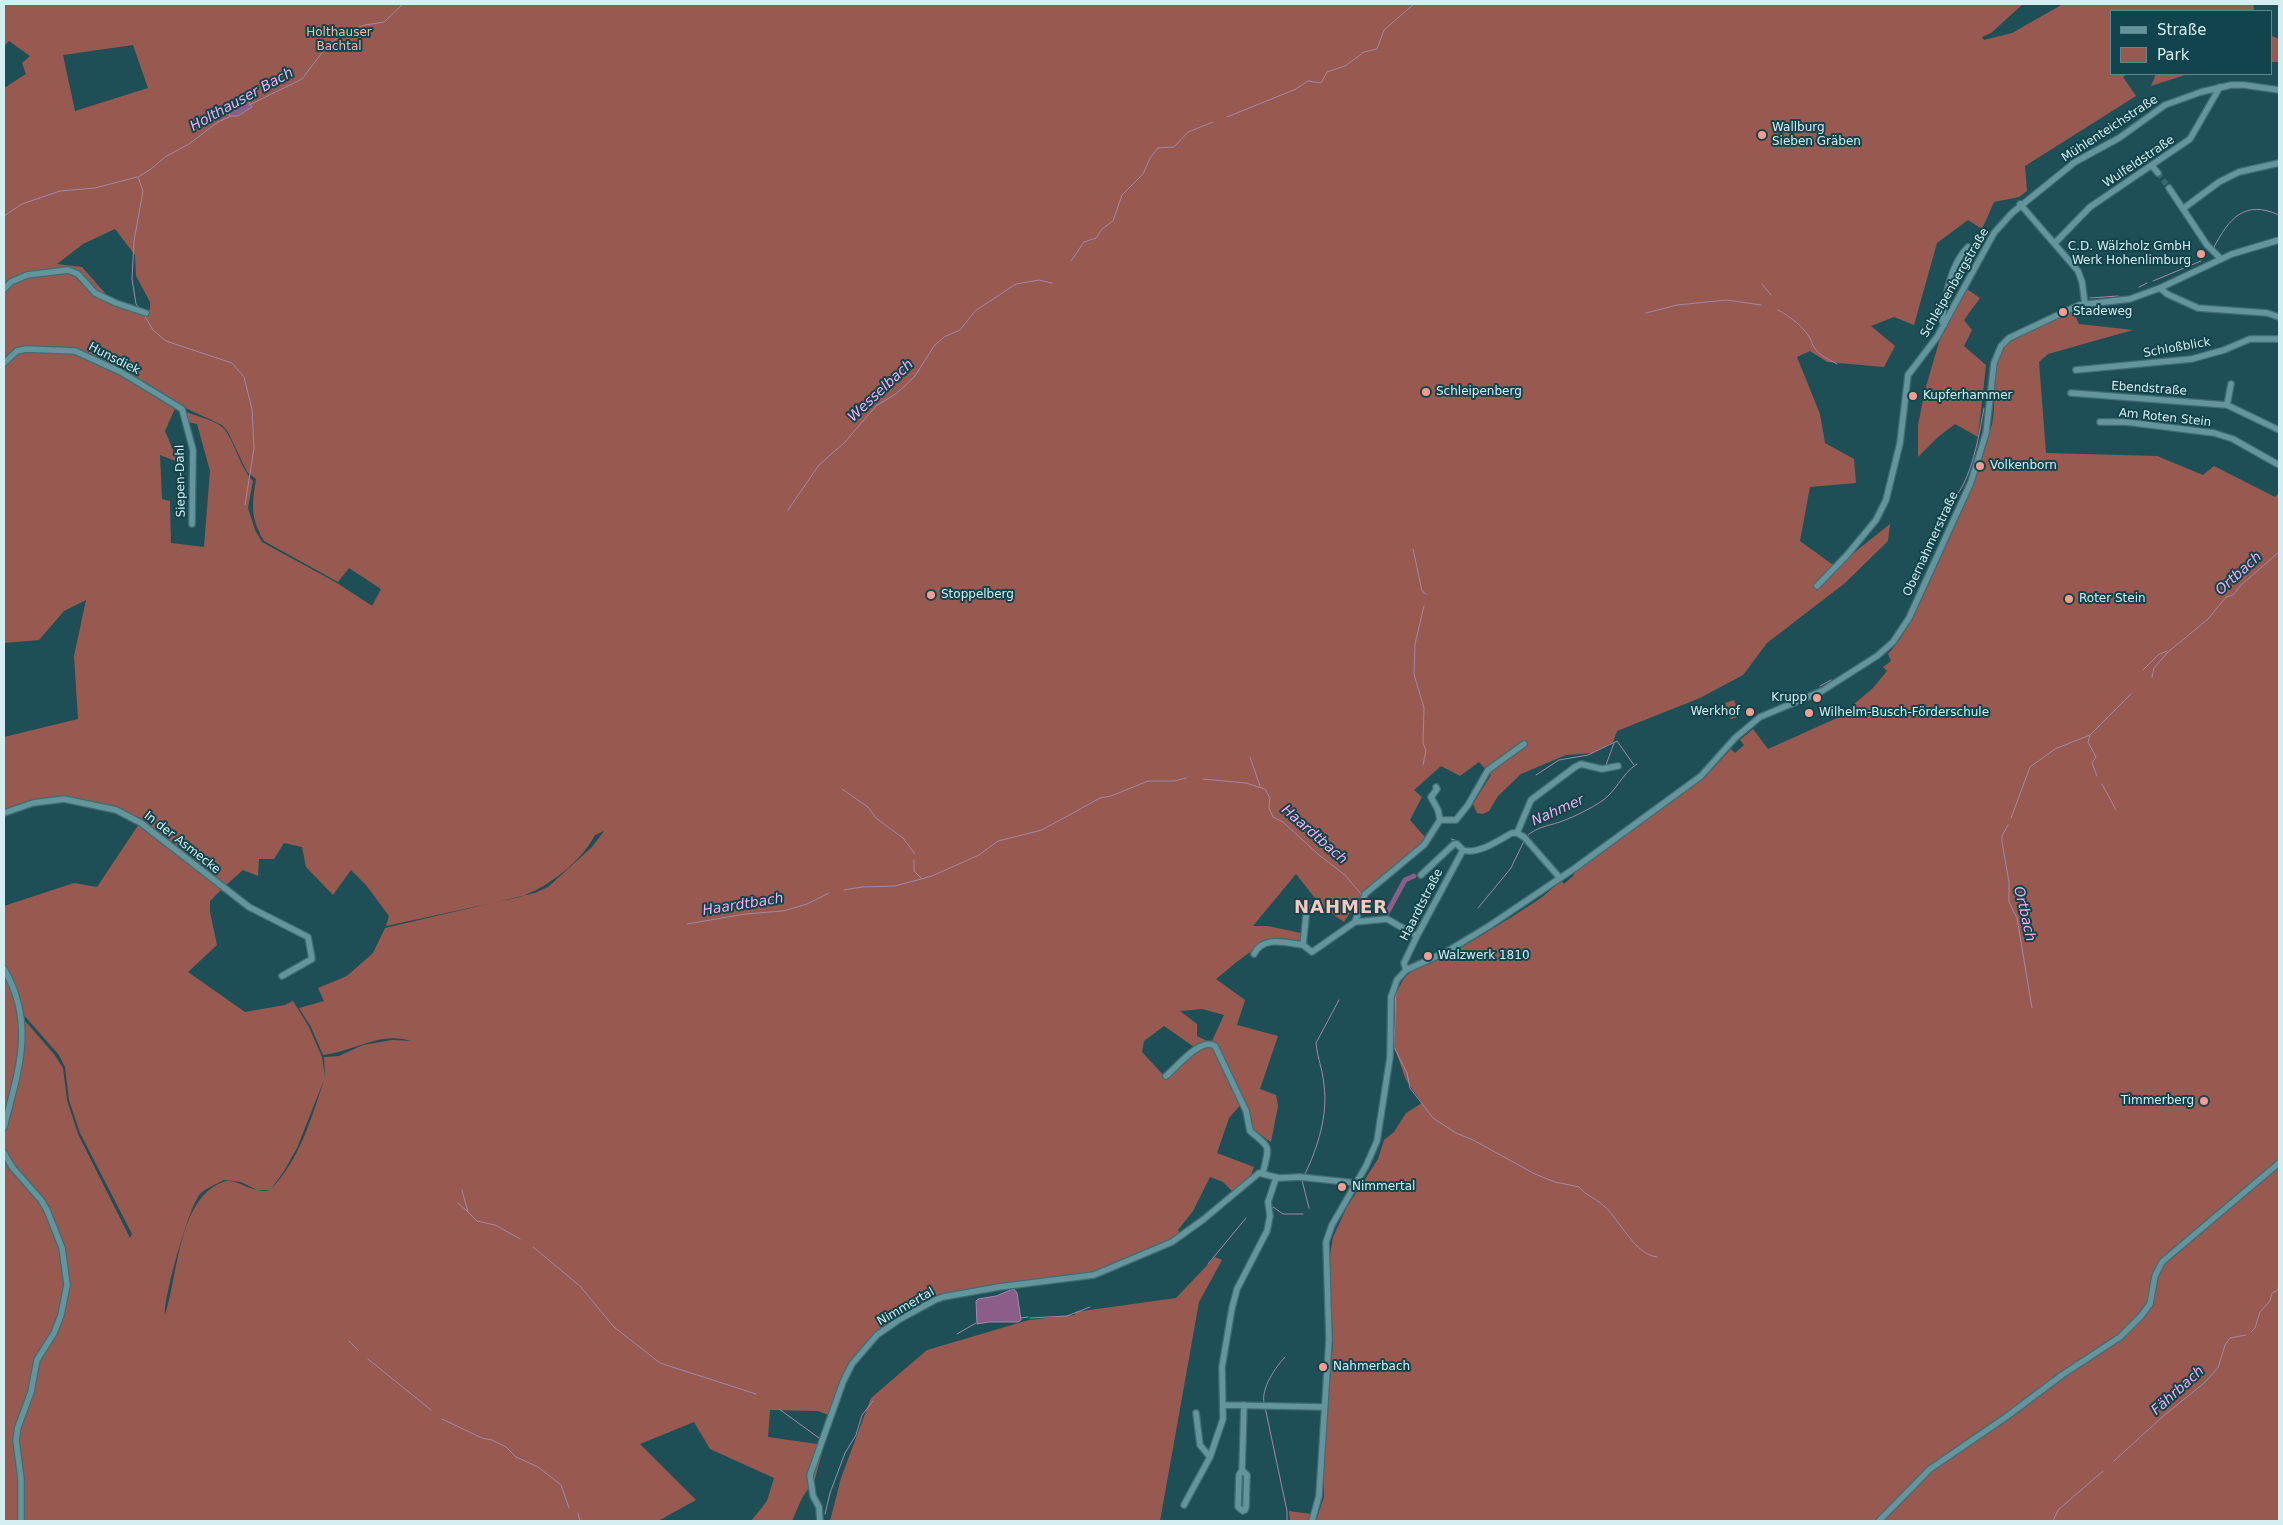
<!DOCTYPE html>
<html>
<head>
<meta charset="utf-8">
<style>
  body { margin:0 }
  #map { position:relative; width:2283px; height:1525px; overflow:hidden; background:#1e4f57; font-family:"DejaVu Sans",sans-serif }
  canvas { display:block }
  .frame { position:absolute; inset:0; border:5px solid #d5eef2; pointer-events:none }
  .legend { position:absolute; left:2110px; top:10px; width:162px; height:65px; box-sizing:border-box; background:#11444c; border:1px solid #5f888e; margin:0; padding:6px 9px; list-style:none; font-size:15px; color:#d5eef2 }
  .legend li { display:flex; align-items:center; gap:10px; height:25px }
  .legend b { width:25px; border:1px solid #5f888e }
</style>
</head>
<body>
<div id="map">
<canvas width="2283" height="1525"></canvas>
<div class="frame"></div>
<ul class="legend">
<li><b style="height:6px;background:#64949c"></b>Straße</li>
<li><b style="height:14px;background:#985a50"></b>Park</li>
</ul>
</div>
<script>
const ctx = document.querySelector('canvas').getContext('2d');
ctx.lineJoin = 'round';
function fillPath(path, color) { ctx.fillStyle = color; ctx.fill(path, 'evenodd'); }
function stroke(path, color, width, dash) { ctx.strokeStyle = color; ctx.lineWidth = width; ctx.lineCap = dash ? 'butt' : 'round'; ctx.setLineDash(dash || []); ctx.stroke(path); }
function write(font, color, halo, rows, align = 'center') {
  ctx.font = font + ' "DejaVu Sans",sans-serif'; ctx.lineWidth = 4; ctx.setLineDash([]); ctx.textBaseline = 'middle'; ctx.strokeStyle = halo; ctx.fillStyle = color; for (const [text, x, y, turn = 0] of rows) {
    ctx.save(); ctx.translate(x, y); ctx.rotate((+turn || 0) * Math.PI / 180); ctx.textAlign = isNaN(turn) ? turn : align; if (halo) ctx.strokeText(text, 0, 0); ctx.fillText(text, 0, 0); ctx.restore();
  }
}
fillPath(new Path2D(`
  M4,4H2023L1991,33L1982,37L1984,40L2012,33L2063,4H2253L2254,9L2252,11H2112V74H2127L2123,77L2136,96L2025,166L2027,191L2019,197L1994,202L1982,229L1968,220L1937,243L1914,325L1894,317L1871,326L1895,346L1884,367L1827,362L1810,351L1797,357L1820,414L1825,443L1854,459L1856,483L1810,487L1800,541L1836,567L1890,524L1888,541L1845,583L1767,643L1743,675L1700,698L1617,731L1613,742L1592,753L1566,755L1521,774L1498,796L1489,811L1483,814L1477,813L1473,804L1491,775L1479,762L1460,776L1441,766L1414,790L1422,797L1410,820L1425,837L1421,845L1362,894L1344,922L1322,907L1296,874L1253,926H1268L1301,933V942C1261,936 1245,956 1216,979L1245,1000L1237,1025L1278,1036L1260,1089L1276,1095L1278,1106L1271,1142L1252,1129V1119L1243,1102L1229,1118L1217,1153L1254,1167L1249,1180L1233,1192L1223,1182L1210,1177L1193,1211L1178,1230L1181,1236L1094,1275L963,1290L934,1299L877,1335L852,1363L833,1417L818,1411L770,1410L768,1437L824,1445L815,1479L802,1498L792,1521H751L767,1501L774,1478L710,1449L694,1422L640,1444L696,1500L658,1521H4V971L9,979L19,1014L54,1054L63,1068L67,1100L78,1134L130,1238L132,1234L80,1133L69,1100L65,1067L59,1055L21,1012L4,967V906L74,883L97,887L139,824L222,889L210,901V912L217,945L188,972L245,1012L285,1005L293,1001L309,1027L322,1057L325,1077L324,1057L339,1056L363,1045L392,1040L411,1041C380,1031 353,1052 323,1055L311,1027L299,1008L324,1001L318,988L347,976L373,953L385,928L535,893L548,887L592,847L604,831L595,835C581,862 548,887 520,897L386,926L389,916L366,885L351,870L333,895L306,867L302,847L284,843L274,859H259L258,876L243,870L224,887L129,814L64,797L33,801L4,812V737L78,719L74,656L86,600L64,611L39,640L4,643V88L26,74L22,63L30,56L9,41L4,46ZM133,45L148,88L75,111L63,55ZM115,229L135,255L136,276L150,302V309L146,314L113,302L82,267L57,264L83,244ZM177,404L222,425L228,432L247,472L256,479C252,505 250,517 264,541L338,582L349,568L381,589L372,606L383,613L337,583L262,542L255,530L248,508L253,481C239,467 233,435 221,426C211,419 195,416 184,411L187,422L197,424L210,471L204,547L171,543L170,501L162,499L160,455L178,462L165,431ZM1202,1009L1224,1015L1211,1043L1197,1036V1024L1180,1011ZM1164,1026L1197,1049L1166,1078L1142,1052L1144,1041ZM324,1080C312,1117 299,1161 271,1189L284,1171L297,1148ZM224,1180L241,1182L257,1190H270C252,1195 237,1177 223,1182C178,1198 178,1277 165,1315C163,1299 189,1206 200,1194C206,1188 217,1184 224,1180Z
  M2272,36L2279,39V62H2272Z
  M2156,74H2188L2151,86Z
  M1964,287L1980,298L1964,320L1972,330L1964,346L1986,365L1978,437L1955,424L1938,437L1918,457V425L1925,390L1944,325Z
  M2073,311L2079,324L2133,330L2048,354L2039,362L2046,453L2157,456L2203,475L2214,466L2275,497L2279,493V1521H1316L1324,1497V1459L1333,1343L1329,1261L1333,1237L1347,1207L1378,1159L1384,1140L1394,1132L1406,1113L1422,1103L1406,1080L1395,1049V995L1403,980L1411,971L1449,955L1510,918L1541,898L1561,881L1564,884L1573,876L1576,870L1705,777L1731,749L1735,753L1744,745L1740,740L1753,729L1768,749L1837,718L1872,689L1887,671L1883,667L1891,661L1888,654C1910,630 1922,598 1936,568C1958,520 1980,474 1992,424C1998,399 1988,368 2006,346C2020,330 2053,320 2073,311Z
  M1734,700L1740,716L1731,719L1725,703Z
  M1215,1257L1222,1260L1199,1302L1160,1521H830L841,1478L871,1398L927,1350L1029,1320L1075,1315V1312L1176,1298Z
  M1289,1511L1311,1514L1309,1521H1290Z`), '#985a50');
const water = new Path2D(`
  M248,101L252,107L238,116H230L229,113Z
  M1014,1289L1017,1293L1021,1320L1018,1322H989L977,1324L976,1301L978,1299L996,1296Z`);
fillPath(water, '#8c5d89');
stroke(water, '#a288a8', 1);
stroke(new Path2D(`
  M249,105L302,79L327,46L346,31L365,25L384,22L403,4
  M1227,117L1296,89L1308,81L1321,83L1327,72L1345,66L1364,52L1377,49L1384,30L1414,4
  M4,216L22,204L60,191L95,188L137,177
  M2214,247C2229,219 2244,199 2279,215
  M1071,261L1084,242L1096,238L1102,229L1113,221L1122,195L1143,174L1150,158L1158,148L1174,147L1188,132L1213,122
  M2153,281L2201,261
  M1762,284L1771,295
  M2139,287L2147,283
  M2090,298L2118,296
  M139,308L136,304L132,279L134,241L143,191L138,177L151,169L165,157L189,144L218,122L231,116
  M1778,310C1791,317 1804,327 1811,340C1812,342 1812,345 1814,347C1819,356 1829,359 1837,364
  M1646,313L1677,305L1727,300L1761,305
  M144,315L153,330L166,341L232,363L244,377L252,409L254,448L245,505
  M788,510L819,465L845,442L876,406L897,393L915,376L934,346L944,337L960,330L975,311L1016,284L1039,280L1052,283
  M1940,525C1945,510 1955,500 1963,485C1974,464 1980,431 1984,408
  M1413,549L1422,591L1426,594
  M1922,567L1930,554L1935,540
  M2143,670L2158,655L2167,651
  M2152,677L2154,668L2168,652L2208,619L2226,597L2233,595L2241,585L2279,552
  M1820,686L1831,680
  M2090,736L2088,742L2096,757L2092,763L2097,776
  M1250,757L1260,786
  M1423,765L1426,751L1423,743L1424,708L1414,674L1415,644L1424,606
  M1606,765L1614,743
  M1536,775L1559,760L1588,755L1617,741L1634,765
  M1203,779L1246,783L1265,789L1270,798L1269,808L1273,817L1283,822L1319,855L1345,875L1361,894
  M2102,784L2116,810
  M842,789L868,807L876,818L903,838L915,854
  M2011,818L2030,767L2055,749L2090,735L2131,694
  M2008,825L2002,836V842L2009,882V902L2017,918L2032,1008
  M1526,837C1536,826 1551,826 1565,820C1576,816 1589,809 1599,803C1616,793 1621,774 1637,764
  M1451,839L1458,841
  M914,860V871L921,878
  M844,890L862,887L895,886L932,876L979,855L998,841L1042,830L1100,798L1111,796L1148,781H1174L1186,778
  M1367,898L1384,911
  M1478,908L1511,868L1524,841
  M687,924L745,914L783,911L807,904L829,893
  M1396,990L1394,1047L1407,1073L1410,1088L1433,1118L1456,1133L1473,1140L1535,1174L1555,1182L1579,1187C1586,1196 1596,1198 1604,1206C1620,1220 1635,1255 1657,1257
  M1305,1174C1318,1147 1328,1115 1324,1085C1323,1070 1317,1057 1316,1043L1339,1000
  M1302,1180L1309,1208
  M462,1190L468,1212L477,1221L495,1225L520,1239
  M458,1203L467,1211
  M1273,1207L1283,1214H1303
  M533,1247L580,1286L614,1327L660,1363L756,1394
  M1208,1264L1246,1218
  M1021,1318L1028,1317
  M1030,1318L1067,1316L1090,1307
  M2251,1332L2255,1328L2260,1312L2270,1301L2272,1293L2278,1290L2279,1281
  M957,1334L976,1323
  M349,1341L358,1350
  M368,1359L431,1410
  M1264,1403C1261,1388 1275,1368 1285,1357
  M1265,1407L1287,1511V1521
  M779,1409L819,1438
  M442,1419L482,1438L492,1440L506,1447L516,1457L538,1467L561,1485L569,1508
  M2114,1461L2161,1418L2204,1383L2218,1368L2225,1345L2230,1338L2246,1335
  M578,1513L580,1521
  M825,1514L830,1493L845,1453L856,1435L862,1415L873,1401
  M2053,1521L2058,1510L2103,1471`), '#a288a8', 1);
stroke(new Path2D(`
  M1387,913L1405,880L1414,876`), '#8c5d89', 5);
stroke(new Path2D(`
  M2158,173L2169,188`), '#39676e', 5.5, [5.5, 3]);
const minor = new Path2D(`
  M2152,166L2158,173
  M2169,188L2207,245L2221,259
  M2020,204L2078,271L2082,282L2085,304
  M2184,208L2219,182L2239,172L2279,163
  M2055,243L2090,207L2190,139L2220,87
  M2160,288L2167,294L2198,308L2267,313L2279,317
  M4,289L11,282L27,275L68,270L78,274L95,293L116,303L146,313
  M1944,325L1942,320C1946,295 1950,265 1968,247
  M4,363L17,351L26,349L75,351L121,372L182,409L193,450L192,524
  M2076,370L2192,359L2224,350L2250,339H2279
  M2071,393L2227,405L2279,430
  M2227,405L2231,384
  M2100,422H2126L2214,433L2233,439L2279,465
  M1817,586L1847,555L1876,520L1886,500L1900,443L1908,375L1937,337L1994,233L2012,213L2075,162L2119,138L2165,105L2201,92L2231,85H2244L2279,90
  M1436,787L1437,789L1431,797L1438,810L1440,820
  M4,813L33,803L64,799L116,810L141,823L249,907L308,937L312,959L282,976
  M1517,833L1531,800L1575,767L1581,764L1602,769L1618,766
  M1421,875L1454,844H1457L1463,850
  M1307,907L1303,945L1312,952L1355,922L1387,919L1417,936
  M1355,922L1365,894L1424,845L1440,820H1456L1468,805L1488,770L1524,744
  M1254,954C1263,935 1287,943 1303,945
  M4,969C36,1024 18,1071 4,1127
  M1406,970L1404,963L1417,936L1463,850C1478,855 1499,840 1512,833H1517L1524,837L1560,878
  M1166,1076C1177,1067 1200,1037 1215,1046L1238,1094L1246,1111L1250,1131C1272,1149 1269,1145 1263,1173
  M4,1153L12,1167L41,1200L47,1210L62,1248L67,1285L61,1315L54,1333L37,1360L31,1392L18,1427L16,1440L21,1479V1521
  M1223,1405L1324,1407
  M1196,1413L1200,1445L1210,1457
  M1242,1470L1247,1475L1246,1507L1245,1510L1243,1511L1238,1507L1239,1475L1242,1470L1244,1405
  M1184,1505L1210,1457L1223,1419L1222,1367L1232,1308L1237,1289L1267,1231L1270,1216L1268,1202L1276,1178
  M820,1521L819,1507L813,1496L810,1475L843,1382L852,1364L877,1335L900,1319L935,1300L943,1297L999,1287L1094,1275L1172,1242L1204,1219L1259,1173L1279,1178L1300,1177L1356,1183
  M1312,1521L1319,1496L1329,1340L1326,1242L1332,1225L1366,1166L1377,1141L1390,1057L1391,997L1397,980L1406,970L1446,952L1489,926L1575,868L1701,776L1735,738L1760,717L1822,691L1877,656L1893,642L1909,618L1971,482L1986,433L1994,363L2001,346L2009,338L2079,305L2130,299L2160,288L2232,254L2279,240
  M1879,1521L1930,1469L2006,1417L2062,1375L2120,1337L2141,1316L2150,1304L2155,1276L2162,1262L2279,1163`);
stroke(minor, '#406c73', 8);
stroke(minor, '#64949c', 5.5);
for (const [x, y, r, color] of [
  [1762,135,5,"#f59d8f"],
  [2201,254,5,"#f59d8f"],
  [2063,312,5,"#f59d8f"],
  [1426,392,5,"#f59d8f"],
  [1913,396,5,"#f59d8f"],
  [1980,466,5,"#f59d8f"],
  [931,595,5,"#f59d8f"],
  [2069,599,5,"#f59d8f"],
  [1817,698,5,"#f59d8f"],
  [1750,712,5,"#f59d8f"],
  [1809,713,5,"#f59d8f"],
  [1428,956,5,"#f59d8f"],
  [2204,1101,5,"#f59d8f"],
  [1342,1187,5,"#f59d8f"],
  [1323,1367,5,"#f59d8f"]
]) { const dot = new Path2D(); dot.arc(x, y, r, 0, 2 * Math.PI); ctx.fillStyle = color; ctx.fill(dot); stroke(dot, '#11444c', 2); }
write('12px', '#ffb1a4', '#11444c', [
  ["Holthauser",339,33],
  ["Bachtal",339,47]
]);
write('12px', '#d5eef2', '#11444c', [
  ["Wallburg",1772,128],
  ["Sieben Gräben",1772,142],
  ["C.D. Wälzholz GmbH",2191,247,"right"],
  ["Werk Hohenlimburg",2191,261,"right"],
  ["Stadeweg",2073,312],
  ["Schleipenberg",1436,392],
  ["Kupferhammer",1923,396],
  ["Volkenborn",1990,466],
  ["Stoppelberg",941,595],
  ["Roter Stein",2079,599],
  ["Krupp",1807,698,"right"],
  ["Werkhof",1740,712,"right"],
  ["Wilhelm-Busch-Förderschule",1819,713],
  ["Walzwerk 1810",1438,956],
  ["Timmerberg",2194,1101,"right"],
  ["Nimmertal",1352,1187],
  ["Nahmerbach",1333,1367]
], 'left');
write('12px', '#d5eef2', '#11444c', [
  ["Mühlenteichstraße",2110,129,-33],
  ["Wulfeldstraße",2139,162,-34],
  ["Schleipenbergstraße",1955,283,-60],
  ["Schloßblick",2177,348,-10],
  ["Hunsdiek",114,359,27],
  ["Ebendstraße",2149,389,4],
  ["Am Roten Stein",2165,418,6],
  ["Siepen-Dahl",181,481,-91],
  ["Obernahmerstraße",1931,544,-65],
  ["In der Asmecke",182,843,38],
  ["Haardtstraße",1422,905,-63],
  ["Nimmertal",906,1307,-30]
]);
write('italic 14px', '#f4adee', '#11444c', [
  ["Holthauser Bach",242,100,-29],
  ["Wesselbach",881,391,-43],
  ["Ortbach",2239,574,-42],
  ["Nahmer",1558,811,-24],
  ["Haardtbach",1314,835,41],
  ["Haardtbach",743,905,-9],
  ["Ortbach",2024,914,77],
  ["Fährbach",2178,1391,-42]
]);
ctx.letterSpacing = '1px';
write('bold 18px', '#fac7be', '#11444c', [
  ["NAHMER",1341,908]
]);
ctx.letterSpacing = '0px';
</script>
</body>
</html>
